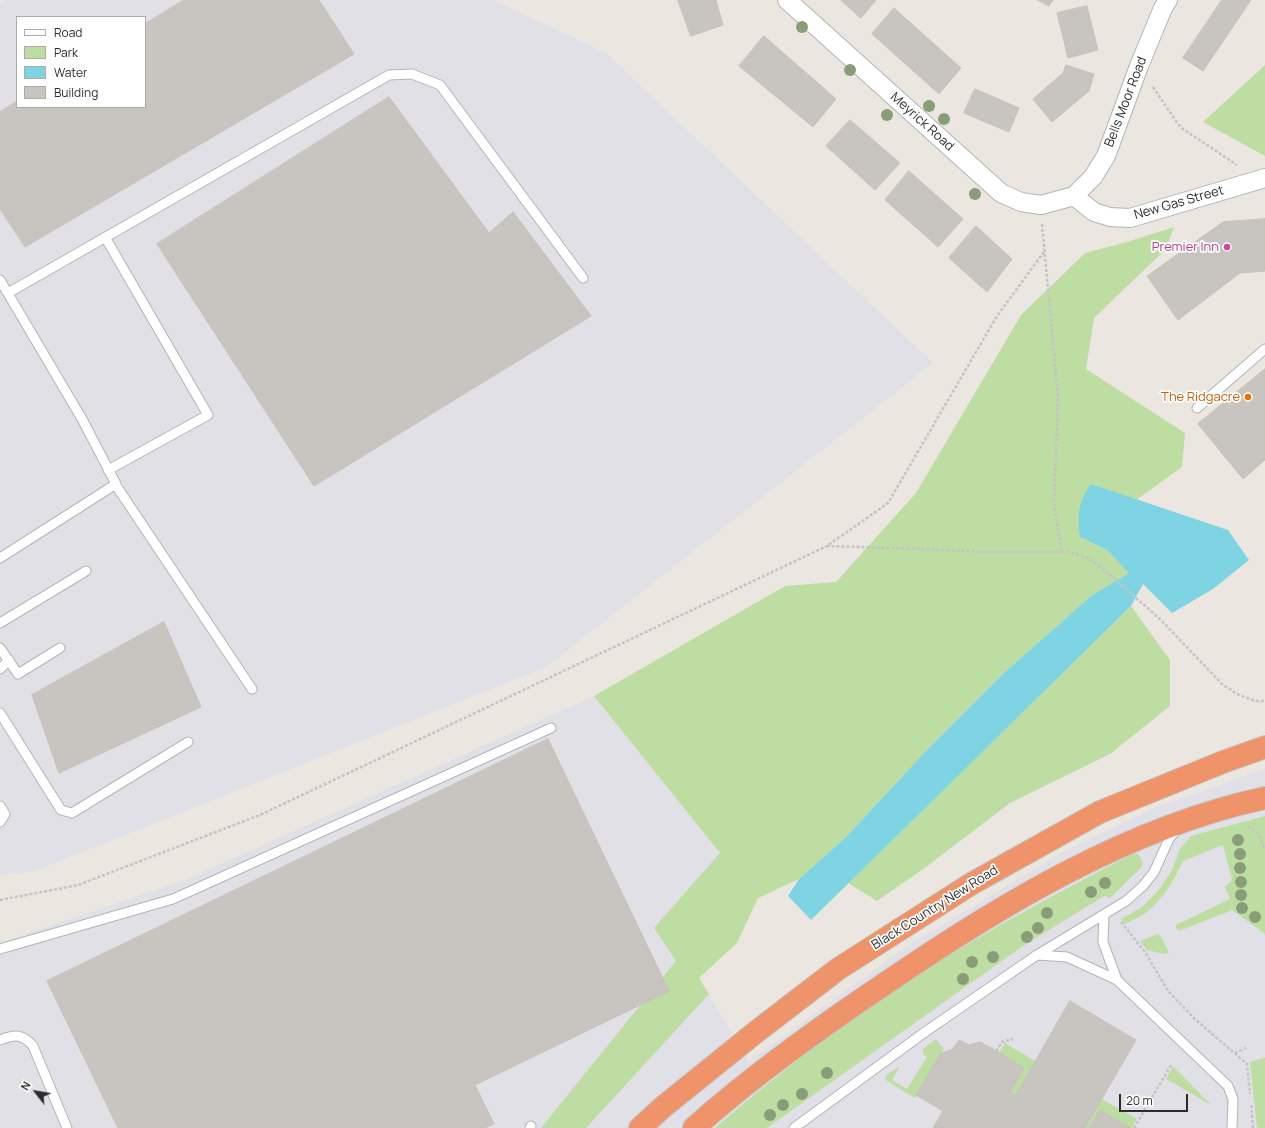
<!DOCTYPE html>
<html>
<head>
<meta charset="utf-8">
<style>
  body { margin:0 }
  #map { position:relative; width:1265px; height:1128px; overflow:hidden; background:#ece6e0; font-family:Manrope,sans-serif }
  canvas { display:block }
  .legend { position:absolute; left:16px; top:16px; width:130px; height:92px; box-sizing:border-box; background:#fff; border:1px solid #ababab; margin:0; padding:5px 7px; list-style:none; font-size:12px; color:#2c2c2c }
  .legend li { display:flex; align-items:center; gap:8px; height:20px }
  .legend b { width:20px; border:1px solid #ababab }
  .north { position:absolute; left:16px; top:1072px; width:40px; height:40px; -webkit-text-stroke:3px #fff; paint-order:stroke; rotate:301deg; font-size:11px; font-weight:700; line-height:16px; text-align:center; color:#2c2c2c }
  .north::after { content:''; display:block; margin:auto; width:14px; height:18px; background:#2c2c2c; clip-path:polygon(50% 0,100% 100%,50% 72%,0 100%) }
  .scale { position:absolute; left:1119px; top:1094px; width:69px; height:18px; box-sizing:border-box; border:2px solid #2c2c2c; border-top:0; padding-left:5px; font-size:12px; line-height:14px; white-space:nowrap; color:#2c2c2c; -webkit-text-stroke:3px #fff; paint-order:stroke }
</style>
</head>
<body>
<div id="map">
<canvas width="1265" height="1128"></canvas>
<ul class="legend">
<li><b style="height:5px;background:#fff"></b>Road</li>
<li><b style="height:11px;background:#bedda3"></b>Park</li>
<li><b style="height:11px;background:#7fd4e3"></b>Water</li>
<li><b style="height:11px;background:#c8c4bf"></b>Building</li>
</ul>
<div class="north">N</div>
<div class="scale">20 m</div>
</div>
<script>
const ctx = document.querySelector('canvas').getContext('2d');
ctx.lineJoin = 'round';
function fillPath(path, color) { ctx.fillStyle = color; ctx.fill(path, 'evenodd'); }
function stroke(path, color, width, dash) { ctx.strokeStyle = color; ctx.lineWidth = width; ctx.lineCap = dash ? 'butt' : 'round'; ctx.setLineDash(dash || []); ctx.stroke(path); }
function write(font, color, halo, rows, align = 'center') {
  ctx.font = font + ' Manrope,sans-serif'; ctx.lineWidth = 3.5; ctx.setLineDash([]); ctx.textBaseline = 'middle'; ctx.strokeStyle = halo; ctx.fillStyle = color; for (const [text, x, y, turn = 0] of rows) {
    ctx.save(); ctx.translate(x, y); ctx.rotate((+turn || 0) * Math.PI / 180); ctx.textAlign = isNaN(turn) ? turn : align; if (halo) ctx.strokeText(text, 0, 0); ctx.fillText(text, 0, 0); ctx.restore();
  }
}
fillPath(new Path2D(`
  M4,0H493L606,53L933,363L546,667L35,871L0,875V3ZM17,17H145V107H17Z
  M594,696L729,864L699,978L749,1061L907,946L1063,852L1153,808L1265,769V1128H0V943L185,880Z`), '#e1e0e6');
fillPath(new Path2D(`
  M1265,65V156L1203,122Z
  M1174,227L1166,249L1094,318L1086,369L1185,433L1182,467L1136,500L1091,484L1080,537L1107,550L1130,573L1091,596L1005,672L924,753L846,837L799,879L758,898L737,943L699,978L709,994L586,1128H541L676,961L654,928L720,853L594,696L785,586L836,582L916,493L1021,315L1085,253L1127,242Z
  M1131,606L1170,660V706L1110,754L1010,803L926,867L877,901L848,883Z
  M1265,816V934L1232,910L1179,931L1176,928V925L1230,899L1225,887L1232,880L1223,845L1183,861C1174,880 1164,898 1147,912C1141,917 1132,920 1125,924L1121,919L1141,908L1158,891L1171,872L1180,849L1191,836Z
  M1133,854H1138L1140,857L1143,864L1141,868L1110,898L1104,896L1023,946L767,1128H715C780,1072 852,1016 925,970C992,928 1062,890 1133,854Z
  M1158,934L1162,938L1169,953L1163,954L1147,950L1140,941Z
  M936,1039L940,1045L944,1048L915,1098L887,1081L885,1078L886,1075L900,1066L892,1080L907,1089L927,1057L923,1054V1049Z
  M1005,1043L1035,1061L1015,1096L1010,1093L1024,1068L999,1053Z
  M1265,1058V1128H1257L1250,1062Z
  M1173,1066L1211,1105L1166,1079Z
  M1102,1099L1137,1119L1132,1128H1130L1100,1111L1090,1128H1085Z`), '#bedda3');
fillPath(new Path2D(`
  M1091,484L1228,530L1249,560L1213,589L1172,613L1143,584L1131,606L811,920L788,896L799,879L846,837L924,753L1005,672L1091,596L1129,573L1107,550L1080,537C1077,515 1078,503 1091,484Z`), '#7fd4e3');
const building = new Path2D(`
  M184,0H319L354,54L25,247L0,209V112L17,101V107H145V24Z
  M678,0H716L723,25L691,36Z
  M841,0H876L861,18Z
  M1038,0H1053L1049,6Z
  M1222,0H1251L1203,71L1183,58Z
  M1087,6L1098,50L1068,58L1057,13Z
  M894,8L961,68L939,94L872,34Z
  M764,36L836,99L813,127L739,66Z
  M1066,65L1094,74L1089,91L1052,122L1033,99L1063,73Z
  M975,89L1019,108L1009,132L964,113Z
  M389,97L489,233L513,212L591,316L314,486L157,244Z
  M850,120L900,163L875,190L826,146Z
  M909,171L963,219L938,247L885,200Z
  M1265,219V271L1240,273L1178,320L1147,276L1223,222Z
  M976,226L1012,259L987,292L949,258Z
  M1265,369V460L1243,479L1198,424Z
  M164,622L201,707L59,773L32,695Z
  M548,739L669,991L475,1085L494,1124L485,1128H118L47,981Z
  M1070,1001L1136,1040L1085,1128H933L943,1111L916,1095L941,1053L953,1049L959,1040L969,1045L980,1042L995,1050L1024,1068L1010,1093L1015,1096Z
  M1100,1110L1130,1128H1090Z`);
fillPath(building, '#c8c4bf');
stroke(building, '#c8c1ba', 1);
const lane = new Path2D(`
  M105,237L208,415L108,470
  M0,280L82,419L116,484L0,558
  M8,293L389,75L412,74L440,85L583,278
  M1197,408L1265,349
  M115,484L252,689
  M0,623L86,571
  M0,648L18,674L60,648
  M0,669L9,660
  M0,713L61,810L72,813L188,742
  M0,806L5,814L0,822
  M1104,915L1103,942L1117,980
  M0,949L173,899L551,728
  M1037,955L1067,957L1117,980L1228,1086L1233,1099L1232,1128
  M0,1040C15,1034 23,1034 33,1046L67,1128
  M530,1128L531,1126
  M794,1128L925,1032L1037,955L1126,901L1143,886L1154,872L1169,839L1177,829`);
const street = new Path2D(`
  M787,0L1001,193L1021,202L1041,205L1074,196
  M1074,196L1093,177L1106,156L1139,66L1163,8L1168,0
  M1074,196L1094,212L1110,217L1130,218L1265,178`);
const highway = new Path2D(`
  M640,1128L663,1107L756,1032L838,969L971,884L1100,812L1223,762L1265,747
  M694,1128C753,1075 819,1028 886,983C1000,905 1129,827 1265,798`);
stroke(lane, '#b1b4bb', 11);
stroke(street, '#b1b4bb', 20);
stroke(highway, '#c4c4c4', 24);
stroke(new Path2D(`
  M1153,87L1180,127L1237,165
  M1042,224L1058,396L1054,505L1062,552
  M1044,252L997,316L888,503L827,546L923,549L982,552H1069L1089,558L1111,576L1160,619L1222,684L1237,694L1255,701H1265
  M1248,826L1258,834L1265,850
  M0,900L78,885L260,815L827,546
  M1121,922L1145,952L1168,991L1196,1020L1247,1064L1250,1094
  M996,1051L1002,1042L1013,1039
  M1235,1053L1246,1048
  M1251,1105L1253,1128
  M1134,1128L1171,1065`), '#c4c4c4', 2.5, [3, 2]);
stroke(lane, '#fff', 9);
stroke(street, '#fff', 18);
stroke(highway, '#ee936a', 22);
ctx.fillStyle = '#899e78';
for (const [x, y] of [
  [802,27],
  [850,70],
  [929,106],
  [887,115],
  [944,119],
  [975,194],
  [1238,840],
  [1240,854],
  [1240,868],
  [1241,882],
  [1105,883],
  [1091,892],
  [1241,895],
  [1242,908],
  [1047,913],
  [1255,917],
  [1038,928],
  [1027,937],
  [993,957],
  [972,962],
  [963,979],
  [827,1073],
  [802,1094],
  [783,1105],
  [770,1115]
]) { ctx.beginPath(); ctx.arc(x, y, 6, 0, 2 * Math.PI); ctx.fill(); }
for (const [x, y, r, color] of [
  [1227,247,4,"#d1479c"],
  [1248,397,4,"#e8710a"]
]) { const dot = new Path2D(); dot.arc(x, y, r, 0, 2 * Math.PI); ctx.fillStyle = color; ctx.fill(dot); stroke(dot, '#fff', 1.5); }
write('13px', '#2c2c2c', '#fff', [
  ["Bells Moor Road",1126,102,-69],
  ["Meyrick Road",922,122,42],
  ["New Gas Street",1179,203,-16],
  ["Black Country New Road",935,908,-32]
]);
write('13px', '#b23c85', '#fff', [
  ["Premier Inn",1219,247]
], 'right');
write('13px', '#c56008', '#fff', [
  ["The Ridgacre",1240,397]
], 'right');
</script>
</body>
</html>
